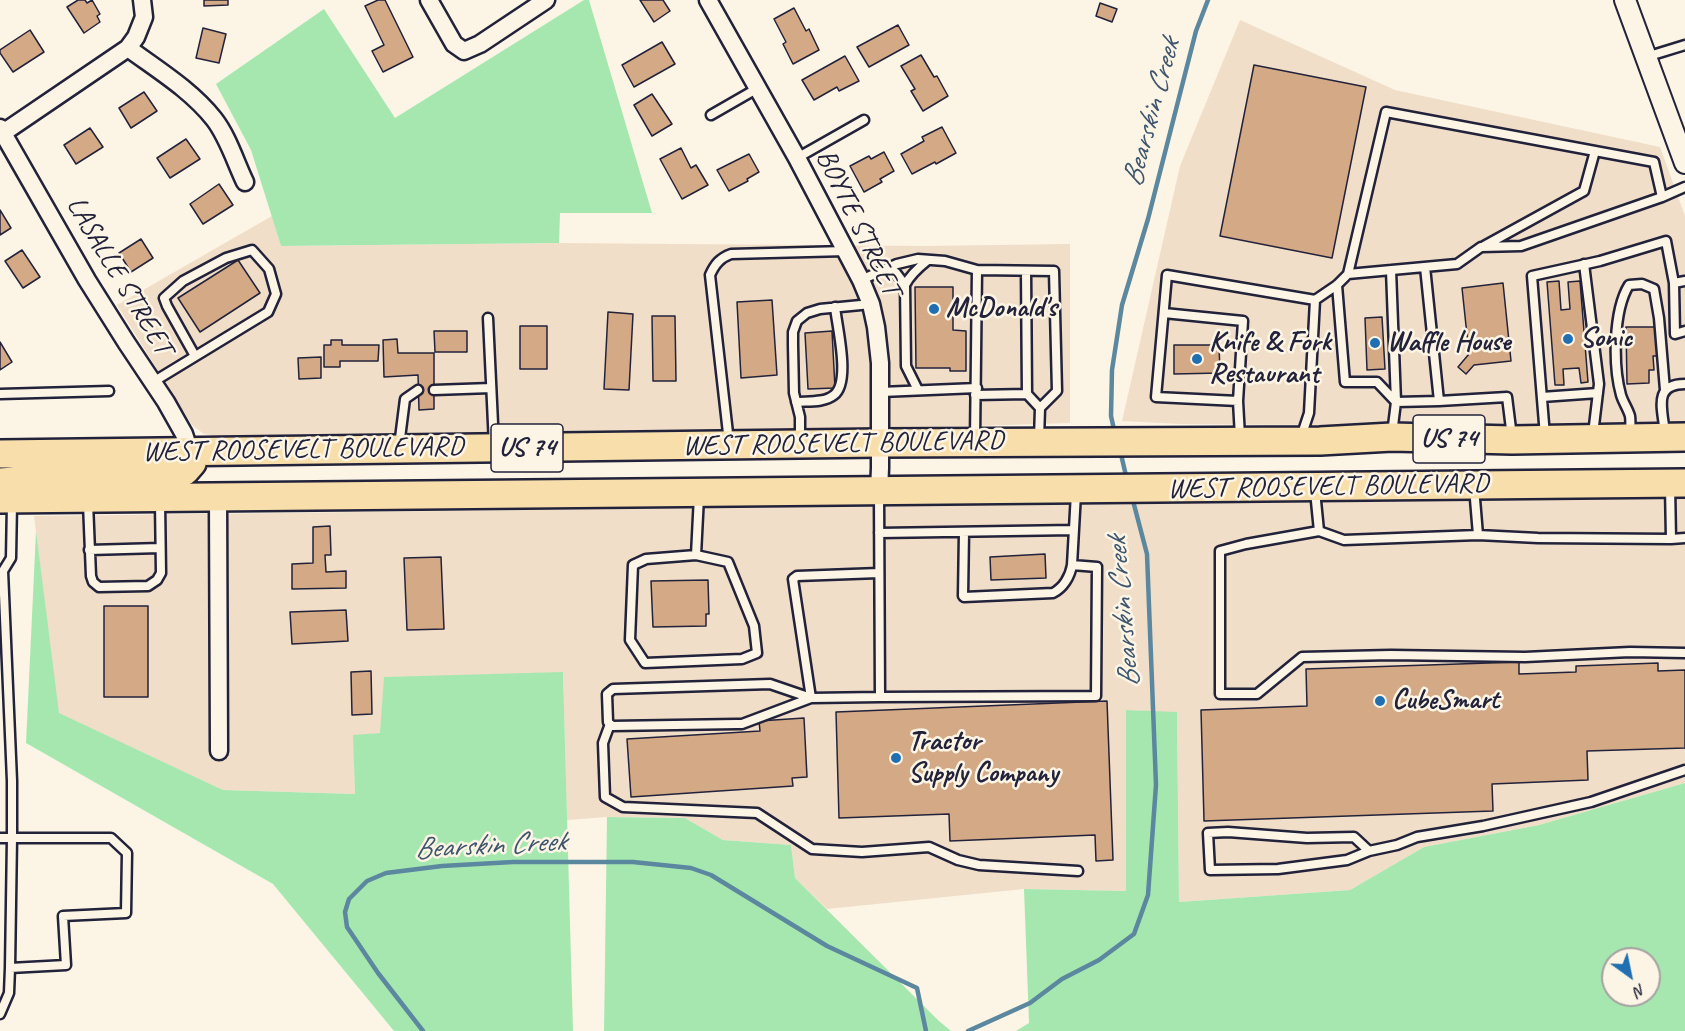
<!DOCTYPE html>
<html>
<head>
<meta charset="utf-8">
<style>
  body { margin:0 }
  #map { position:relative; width:1685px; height:1031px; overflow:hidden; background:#fcf5e5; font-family:Caveat,sans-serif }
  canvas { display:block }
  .north { position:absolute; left:1601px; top:947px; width:60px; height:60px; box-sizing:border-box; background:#fcf5e5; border:2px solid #a5a1a1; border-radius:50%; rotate:147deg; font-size:16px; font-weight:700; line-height:24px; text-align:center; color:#22223b }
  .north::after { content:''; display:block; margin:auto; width:21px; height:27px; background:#1f6fb2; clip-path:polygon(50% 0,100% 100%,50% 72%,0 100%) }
</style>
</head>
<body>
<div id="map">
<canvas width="1685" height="1031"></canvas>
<div class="north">N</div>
</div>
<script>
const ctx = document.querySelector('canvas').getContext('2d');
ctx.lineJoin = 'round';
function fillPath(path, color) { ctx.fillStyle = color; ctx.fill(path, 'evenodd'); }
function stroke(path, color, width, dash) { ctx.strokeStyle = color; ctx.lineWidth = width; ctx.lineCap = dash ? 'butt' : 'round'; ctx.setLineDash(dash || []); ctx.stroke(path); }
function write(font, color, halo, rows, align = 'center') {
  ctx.font = font + ' Caveat,sans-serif'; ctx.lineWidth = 5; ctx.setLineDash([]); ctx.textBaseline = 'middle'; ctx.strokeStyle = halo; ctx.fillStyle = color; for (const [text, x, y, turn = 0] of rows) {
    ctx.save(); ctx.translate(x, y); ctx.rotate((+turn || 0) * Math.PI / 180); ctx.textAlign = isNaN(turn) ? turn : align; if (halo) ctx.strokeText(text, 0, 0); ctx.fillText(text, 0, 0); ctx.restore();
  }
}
fillPath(new Path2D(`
  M1240,20L1395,90L1660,147L1685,216V424L1465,426L1180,424L1122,421L1180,166Z
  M272,216L281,246L559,243L925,246L1070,244V423L817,431L216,436L204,434L192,425L117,305Z
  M1685,496V783L1539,825L1424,847L1350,890L1179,902L1177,713L1126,710V891L1024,889L827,909L795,878L791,845L723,840L685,818L607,817L567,820L563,672L380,733L354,736L355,794L223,790L58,713L34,516Z`), '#f0dec8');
fillPath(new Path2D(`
  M584,0H589L652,213H560L559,243L281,246L251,150L216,84L324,9L395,118Z
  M36,531L59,713L223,790L355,794L353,735L380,733L384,677L563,672L573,1031H394L273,884L26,743Z
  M1126,710L1177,712L1179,902L1350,890L1424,847L1539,825L1685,783V1031H1016L1029,1023L1024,889L1126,891ZM1613,959H1649V995H1613Z
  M607,817L685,818L723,840L791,845L795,878L939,1021L951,1031H604Z`), '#a6e7b0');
stroke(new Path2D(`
  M1115,434L1111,416L1112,370L1122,305L1148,219L1196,31L1208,0
  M1120,450L1127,480
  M423,1031L378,973L347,927L345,912L349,899L367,881L386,873L442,866L513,862H633L691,868L711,875L827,946L917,988L926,1031
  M968,1031L1030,1003L1062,979L1099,960L1134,934L1148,895L1156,785L1147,554L1132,497`), '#5b879f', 4.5);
const building = new Path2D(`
  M78,0H85L87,3L92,0L100,14L97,16L100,22L84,33L67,7Z
  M204,0H228V5L204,6Z
  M378,0H385L413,57L383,72L372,51L384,45L365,6Z
  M640,0H663L670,11L654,22Z
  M1100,3L1117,9L1112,22L1096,16Z
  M794,8L806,31L809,29L819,50L793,64L783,44L786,42L774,19Z
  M898,25L909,45L869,67L857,47Z
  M203,28L226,34L219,63L196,58Z
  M30,30L44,52L13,72L0,53V50Z
  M662,42L675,64L634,87L622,65Z
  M921,55L934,77L937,76L948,96L923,111L911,91L915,89L901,66Z
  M845,56L859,81L839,91L837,87L814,100L802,80Z
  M1254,65L1366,87L1332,258L1220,236Z
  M144,92L157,111L131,128L119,108Z
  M652,94L672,124L652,136L634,105Z
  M942,127L956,153L936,164L935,162L912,174L901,154L924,141L922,137Z
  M90,128L103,147L76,164L64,145Z
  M186,139L200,159L170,178L157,158Z
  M681,148L691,168L696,165L708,185L682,199L660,159Z
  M884,152L894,171L880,179L882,182L864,192L850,166L869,156L871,159Z
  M749,154L759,172L747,179L748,181L729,191L717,170Z
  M219,184L233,205L203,224L190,204Z
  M0,210L11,228L0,235Z
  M141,239L153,258L131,272L119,253Z
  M22,250L40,277L23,288L5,261Z
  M238,260L260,293L200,332L178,298Z
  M1559,281L1561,310L1570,309L1568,282L1580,281L1588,382L1581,383L1579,368L1563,369L1564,385H1555L1547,282Z
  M1503,283L1511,361L1474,365L1466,374L1458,367L1469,354L1462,288Z
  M915,287H953V330L966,331V371H950V368H916Z
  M772,300L777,375L741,378L737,302Z
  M608,312L633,314L629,390L604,389Z
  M652,316H675L676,381H653Z
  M1382,317L1385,369L1367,370L1365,318Z
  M520,326H547V369H520Z
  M1626,327H1656L1657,356H1653L1654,370H1649V383L1627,384Z
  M434,331H467V352H435Z
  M832,331L835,388L808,389L805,333Z
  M397,339L398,353H434V409L419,410L418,375L384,377L383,340Z
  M331,340H342V345H379L378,361H340V367H324V345H331Z
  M0,342L12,362L0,370Z
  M1174,345H1219L1220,373L1174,374Z
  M321,357V378L299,379L298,358Z
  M330,526L331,555H325L326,572L346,571V588L292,589V564L313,563V527Z
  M1045,554L1046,578L991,580L990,557Z
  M441,557L444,629L407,630L404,558Z
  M708,580L709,614H706V626L653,627L651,581Z
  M104,606H148V697H104Z
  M346,610L348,641L292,644L290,612Z
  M1519,662V674L1576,672V666L1658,663V671L1685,670V748L1587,751L1588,780L1492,784L1493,811L1204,821L1201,710L1307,706L1306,669Z
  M371,671L372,714L352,715L351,672Z
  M1107,701L1113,860L1096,861L1095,835L950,841L949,814L839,818L836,712Z
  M804,718L807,777L792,778L793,786L631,797L627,739L760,731L759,721Z`);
fillPath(building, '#d4a985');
stroke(building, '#22223b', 1.5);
const service = new Path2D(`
  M1646,57L1685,45
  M711,115L758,88
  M797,158L864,120
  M1662,197L1654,162L1386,112L1348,274L1457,264L1481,247L1521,246L1662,197L1685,187
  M1484,246L1584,191L1595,151
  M1584,264L1599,384L1593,434
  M1425,267L1439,401L1507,397L1512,437
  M888,268L896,273L905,285L906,366L918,390
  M1391,270L1396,402L1392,434
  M1026,271L1027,394
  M861,280L897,264L918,259L945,261L977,270L1054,271L1057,391L1040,408L1039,439
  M1685,281L1674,283L1675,334L1685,331
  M905,285C910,275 918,268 928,260
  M1337,285L1345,382H1377L1396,402L1439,401
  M1315,300L1337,285L1348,274
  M1164,313L1243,321L1238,401
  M488,318L494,445
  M153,382L268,312L276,294L269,269L252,250L226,258L183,281L164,298L167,306L195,356
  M434,390L491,388
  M881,392L977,388
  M0,394L109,391
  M975,395L1027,394L1040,408
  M1542,397L1598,393
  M796,402C808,401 824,403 834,395C851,382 837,327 835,307
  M1630,434C1630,429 1631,422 1630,416C1628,409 1623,402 1621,395C1613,366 1613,311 1629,285L1642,284L1654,289L1659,318L1665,390
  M1665,434C1663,410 1652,384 1685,384
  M1545,436L1532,276L1600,261L1666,241L1674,283
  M1240,437L1238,401L1156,397L1167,275L1315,300L1309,413L1301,437
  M975,439L977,270
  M800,440V417L794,393L793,345V332L797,321L807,313L820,309L871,304
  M729,442L710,275C715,264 720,258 731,254L846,251
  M399,446L405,399L418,390
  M1315,491L1319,531L1246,544L1220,551V694H1257L1302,657L1391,655L1525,657L1630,652L1685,653
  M879,494L880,697L811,698L742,724H737L612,726L608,722L607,694L613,689L770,684L811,698L793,579L797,576L879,573
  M88,503L91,576L93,582L99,587L148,586L157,580L161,573L160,502
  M1319,531L1344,540L1478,535L1474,487
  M964,532L963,596L964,597L1053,593C1063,588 1070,577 1072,565
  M879,533L1074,530
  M1478,535L1538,538L1671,539L1670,486
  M1671,539L1685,538
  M89,550L160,548
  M696,555L728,562L754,626L757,653L742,659L645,663L630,640L633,565L646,559Z
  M696,555L699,496
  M880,697L1096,696L1097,567L1072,565L1076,493
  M610,724L603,743L605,797L623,807L757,813L812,849L862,852L929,847L958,860L979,865L1078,871
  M0,838H12V781L3,571L11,558L12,503
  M1369,851L1347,860L1278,869L1210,870L1208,833L1228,832L1307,838L1354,837L1369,851L1397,845L1417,837L1483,826L1591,802L1685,770
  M0,1014L9,993L10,968L66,965L63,916L126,913L127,853L111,838H12L10,968`);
const minor = new Path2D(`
  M429,0L454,44L464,51L480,44L546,0
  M708,0L797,158L861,280L871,304L876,327L880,363V468L879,491
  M128,48C158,70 191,90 214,119C228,137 235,161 245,182
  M0,128L87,280L126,342L166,402L184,434L190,452
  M3,133L128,48L136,37L144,17L142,0
  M218,498L219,751`);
const tertiary = new Path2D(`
  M1625,0L1685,163`);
const trunk = new Path2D(`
  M0,454L880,443L1320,441L1392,437L1512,440L1685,437
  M0,482L111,474L175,473L185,471L192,463L190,452
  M0,499L1685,483`);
stroke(service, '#22223b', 13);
stroke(minor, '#22223b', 21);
stroke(tertiary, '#22223b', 24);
stroke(trunk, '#22223b', 32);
stroke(service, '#fcf5e5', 8);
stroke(minor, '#fcf5e5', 16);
stroke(tertiary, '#fcf5e5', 20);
stroke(trunk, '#f8deab', 27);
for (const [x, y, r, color] of [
  [934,309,6,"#1f6fb2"],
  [1568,339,6,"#1f6fb2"],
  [1375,343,6,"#1f6fb2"],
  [1197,359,6,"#1f6fb2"],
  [1380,701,6,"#1f6fb2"],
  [896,758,6,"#1f6fb2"]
]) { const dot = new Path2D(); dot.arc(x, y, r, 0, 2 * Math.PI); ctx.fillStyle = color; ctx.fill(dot); stroke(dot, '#fcf5e5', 2); }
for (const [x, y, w] of [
  [1449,439,72],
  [527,448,72]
]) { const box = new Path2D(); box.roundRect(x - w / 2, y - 24, w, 48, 4.5); ctx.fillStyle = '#fcf5e5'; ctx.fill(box); stroke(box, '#22223b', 1.5); }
write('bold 27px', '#22223b', null, [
  ["US 74",1449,439],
  ["US 74",527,448]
]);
write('28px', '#22223b', '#fcf5e5', [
  ["BOYTE STREET",858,223,64],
  ["LASALLE STREET",119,276,59],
  ["WEST ROOSEVELT BOULEVARD",843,444,-1],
  ["WEST ROOSEVELT BOULEVARD",303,450,-1],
  ["WEST ROOSEVELT BOULEVARD",1328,487,-1]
]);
write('bold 28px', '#22223b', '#fcf5e5', [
  ["McDonald's",946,309],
  ["Sonic",1580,339],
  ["Knife & Fork",1209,343],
  ["Restaurant",1209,375],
  ["Waffle House",1387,343],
  ["CubeSmart",1392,701],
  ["Tractor",908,742],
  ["Supply Company",908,774]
], 'left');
write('italic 30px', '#3e556d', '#fcf5e5', [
  ["Bearskin Creek",1152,113,-75],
  ["Bearskin Creek",1124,612,-95],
  ["Bearskin Creek",490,846,-3]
]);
</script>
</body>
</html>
